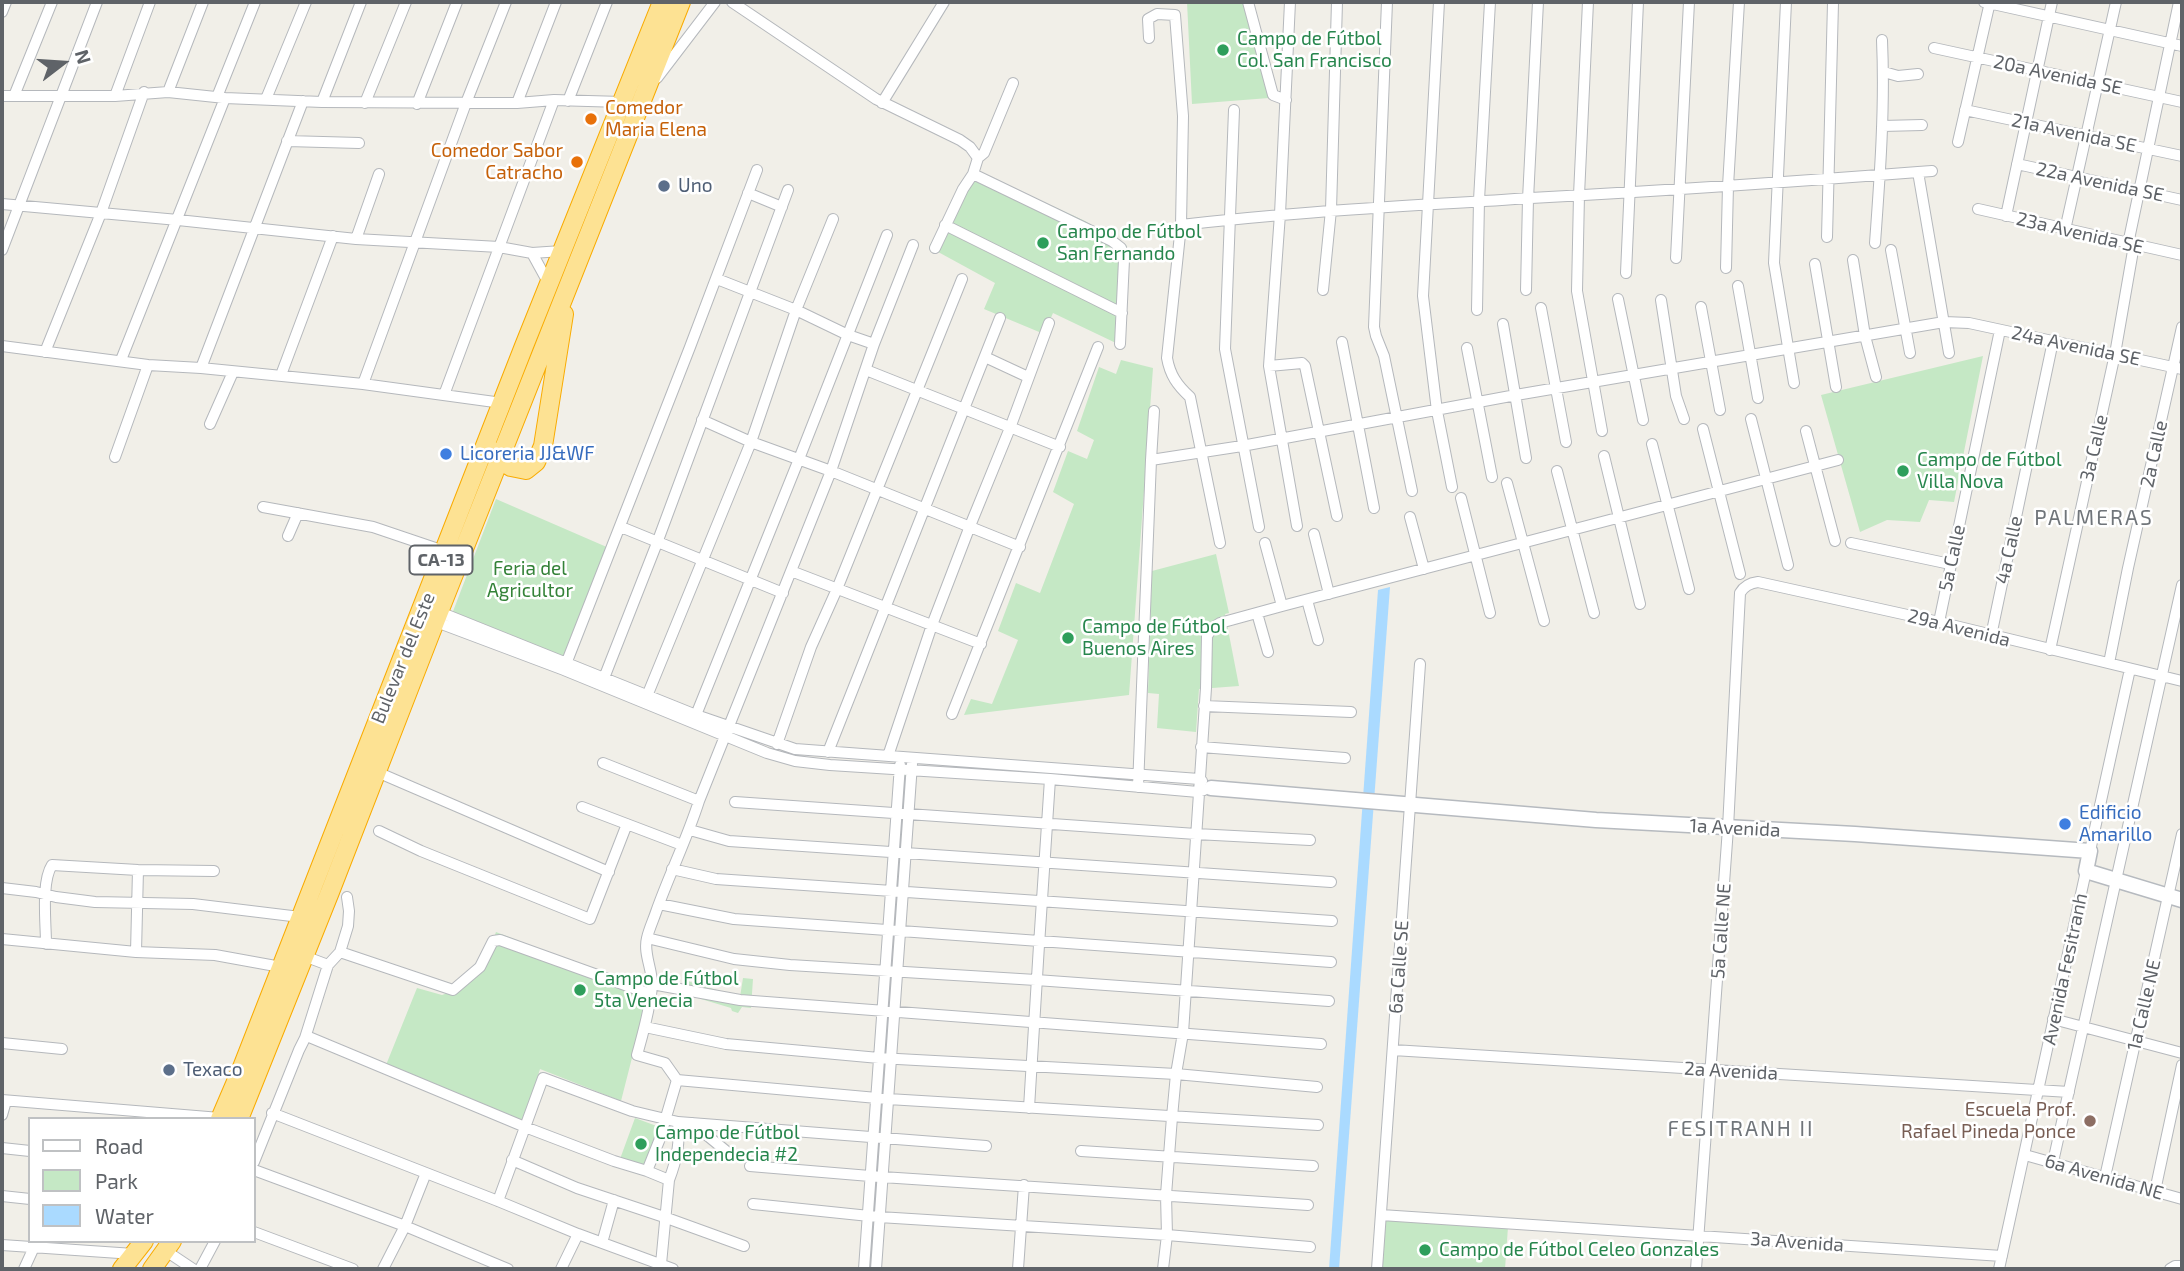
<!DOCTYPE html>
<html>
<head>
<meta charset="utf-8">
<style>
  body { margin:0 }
  #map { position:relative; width:2184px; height:1271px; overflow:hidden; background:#f1efe8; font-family:"Exo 2",sans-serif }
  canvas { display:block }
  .frame { position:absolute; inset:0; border:4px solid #5f6368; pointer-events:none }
  .legend { position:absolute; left:28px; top:1117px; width:228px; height:126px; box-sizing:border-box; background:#fff; border:2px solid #bfc1c3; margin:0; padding:9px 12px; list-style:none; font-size:21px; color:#5f6368 }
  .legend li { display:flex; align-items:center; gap:14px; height:35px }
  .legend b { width:35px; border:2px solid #bfc1c3 }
  .north { position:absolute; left:28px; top:28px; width:70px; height:70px; -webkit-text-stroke:5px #fff; paint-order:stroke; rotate:73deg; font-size:19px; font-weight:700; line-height:28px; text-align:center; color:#5f6368 }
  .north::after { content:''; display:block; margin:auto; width:24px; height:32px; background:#5f6368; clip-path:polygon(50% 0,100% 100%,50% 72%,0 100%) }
</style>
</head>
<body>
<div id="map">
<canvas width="2184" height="1271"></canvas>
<div class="frame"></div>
<ul class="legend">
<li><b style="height:9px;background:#fff"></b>Road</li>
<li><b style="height:19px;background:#c5e8c5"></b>Park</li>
<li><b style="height:19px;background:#aadaff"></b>Water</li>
</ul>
<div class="north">N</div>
</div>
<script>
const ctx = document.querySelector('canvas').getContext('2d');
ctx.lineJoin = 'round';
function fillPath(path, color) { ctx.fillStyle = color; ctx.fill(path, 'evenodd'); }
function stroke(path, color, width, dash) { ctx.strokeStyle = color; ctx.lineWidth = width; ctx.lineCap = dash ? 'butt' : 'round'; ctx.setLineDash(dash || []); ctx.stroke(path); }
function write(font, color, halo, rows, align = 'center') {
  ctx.font = font + ' "Exo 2",sans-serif'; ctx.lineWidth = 5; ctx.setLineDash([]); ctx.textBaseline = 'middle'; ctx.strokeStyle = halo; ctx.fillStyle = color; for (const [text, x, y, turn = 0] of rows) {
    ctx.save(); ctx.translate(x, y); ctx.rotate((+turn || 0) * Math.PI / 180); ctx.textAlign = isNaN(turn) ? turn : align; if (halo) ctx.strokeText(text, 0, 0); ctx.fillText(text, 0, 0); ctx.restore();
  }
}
fillPath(new Path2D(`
  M1187,2H1243L1269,98L1192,104Z
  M972,169L1085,221L1127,246L1118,344L1053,313L1044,334L984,309L995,283L929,247Z
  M1983,356L1954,502L1929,500L1920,522L1887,520L1860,532L1821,395Z
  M1121,360L1153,368L1129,695L964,715L971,699L992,704L1018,640L998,631L1016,583L1040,593L1074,504L1053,492L1068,451L1087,459L1094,440L1077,431L1099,367L1116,374Z
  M496,499L609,548L565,659L452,614Z
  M1216,554L1229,613L1225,614L1239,686L1199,689L1196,732L1157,728L1159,694L1148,693L1152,571Z
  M901,771H911L875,1269H865Z
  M496,932L649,991L621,1101L540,1069L523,1123L386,1065L417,988L442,995L456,990L487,956Z
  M743,978L753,979L751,1008L742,1007L738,1013L732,1011L731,1008L681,993L684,980L740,997Z
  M635,1118L662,1128L646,1169L620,1159Z
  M1381,1217L1508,1227L1505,1269H1377Z`), '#c5e8c5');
fillPath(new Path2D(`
  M1390,587L1339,1269H1329L1378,590Z`), '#aadaff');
const street = new Path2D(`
  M732,2L876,99L960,140L970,147L978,158L973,174L963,189L935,248
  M1248,2L1273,95L1286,100
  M1290,2L1280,214L1269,366L1297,526
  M1387,2L1374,327L1376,336L1384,356L1412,491
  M1439,2L1423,296L1437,411L1452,487
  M1588,2L1579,195L1577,291L1602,431
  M1786,2L1774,263L1794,383
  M1984,2L2182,46
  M2,12L6,2
  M1149,38L1148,19L1157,14L1175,15L1183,116L1181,225L1167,358C1170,375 1177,385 1190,397L1220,543
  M1934,48L2182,102
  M1884,72L1898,76L1918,74
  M657,78L715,2
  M168,92L203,2
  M2,96H115L168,92L225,98L322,102L517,103L554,100L622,102
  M14,96L52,2
  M115,96L150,2
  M217,97L255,2
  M266,99L306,2
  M568,101L607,2
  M322,102L361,2
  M365,103L406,2
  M517,103L556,2
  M882,103L944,2
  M417,104L457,2
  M1234,110L1225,349L1259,527
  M1965,110L2182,156
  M1882,126L1922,125
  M287,141L359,143
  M1958,142L1990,2
  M978,158L984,153L1013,83
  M2017,164L2182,200
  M1918,172L1932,171
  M973,174L1112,241L1121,248L1124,260L1120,344
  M748,193L782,207
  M2,204L178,220L356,239L499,247L532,253L562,251
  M1978,209L2182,255
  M2006,216L2052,2
  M945,225L1122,313
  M1181,225C1297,211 1414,206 1531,198C1660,191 1789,182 1918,172L1949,353
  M2065,230L2116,2
  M1827,237L1833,3
  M356,239L379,174
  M1875,243C1880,175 1885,107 1882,40
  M2128,244L2179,2
  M2,250L97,2
  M1891,250L1910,353
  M532,253L549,284
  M1676,258L1689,2
  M1853,260L1865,336L1876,377
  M1815,264L1836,387
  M1726,268L1728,186L1739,2
  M1626,273L1638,2
  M717,279L796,310L848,335L874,344
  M1738,286L1758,398
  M1323,290L1331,210L1337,2
  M1526,290L1528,199L1538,2
  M1618,299L1643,420
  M1661,300L1676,396L1684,419
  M1701,307L1720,410
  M1541,308L1566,442
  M1477,310L1479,200L1490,2
  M1503,324L1526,458
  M1342,342L1374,508
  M2,346L148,365L201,368L363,384L502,403
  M1467,348L1492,477
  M45,352L101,213L144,92
  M985,357L1028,377
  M121,360L225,98
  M1269,366L1302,363L1305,366L1337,516
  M201,368L303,101
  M866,370L1060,447
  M281,375L333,236
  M363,384L466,103L506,2
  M444,395L554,100
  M1751,419L1788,565
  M702,420L751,442L831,471L1020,547
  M210,424L233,372
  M1703,429L1740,574
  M1806,431L1835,541
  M1652,444L1689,589
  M1604,456L1640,604
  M115,457L148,365
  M1151,460L1154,411
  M1557,471L1594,613
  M1507,483L1544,621
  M1461,498L1490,613
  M263,507L373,527L444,551
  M1410,517L1424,569
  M621,527L783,593
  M1314,534L1329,594
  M288,536L298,513
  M1265,543L1282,606
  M1851,543L1950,564
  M791,571L981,644
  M1307,600L1318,640
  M437,611L696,715L795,749L1199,779L1202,781
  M1257,613L1268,652
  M431,620L564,670L767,753L795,761L830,765L1050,779L1198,792L1204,790
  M1939,622L2000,330
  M1991,636L2053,341
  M2050,650L2115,354L2134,245
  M2109,663L2128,568L2182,327
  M564,669L690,347L757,170
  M604,678L657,543L788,190
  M647,696L751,442L796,310L833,219
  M1204,706L1351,712
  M952,714L1098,347
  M696,715L799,459L887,235
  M777,744L811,647L837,589L962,279
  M1201,747L1345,758
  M828,752L1000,318
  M888,756L932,625L970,526L1010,428L1049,323
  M603,763L699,801
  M377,772L609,872
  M1138,787L1151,460L1242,446L1516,395L1944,322L1969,323L2182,369
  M735,802L1196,834L1310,840
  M582,807L682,845
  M690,830L729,841L1331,882
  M379,831L421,851L590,919L627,824
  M2090,851L2130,669
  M672,869L716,879L1332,921
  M2,888L36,892L56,897L95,902L193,904L300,917
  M659,904L734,919L1331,962
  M647,938L734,959L790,965L1036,980L1329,1001
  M2,939L136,952L215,955L281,967
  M46,944C46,923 41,882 52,865L138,870L214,871
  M136,952L138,870
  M340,952L453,990L480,967L493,941L500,940L650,994
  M304,956L328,965
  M652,984L740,1000L1321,1044
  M2053,1019L2182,1053
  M645,1027L726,1044L879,1058L1176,1074L1317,1087
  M305,1038L328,965L340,952L348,926L349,911L347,897
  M2,1043L62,1049
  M1393,1050L2069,1092
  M677,1080L888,1099L1318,1125
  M2,1100L220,1118
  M1029,1108C1035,998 1043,889 1050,779
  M272,1113L498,1201L578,1234L673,1269
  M2,1115L6,1101
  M692,1123L731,1155
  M2,1148L30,1151
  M1081,1151L1313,1166
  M2025,1155L2182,1199
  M512,1160L577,1188L664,1217L744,1246
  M254,1162L299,1050L305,1038L309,1037L525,1127L614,1161L647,1171L659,1141L677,1080L665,1063L637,1055C643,1033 650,1010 652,986C653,970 643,954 647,938C649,929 653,921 656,912C669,875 687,839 699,801L831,471L874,344L913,245
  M2053,1162L2182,585
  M750,1166L882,1177L1308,1205
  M254,1170L405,1226L508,1269
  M647,1171L669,1180L661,1264
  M2105,1177L2182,834
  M669,1180C677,1159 680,1144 678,1122
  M2155,1191L2182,1065
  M2,1196L30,1199
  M498,1201L543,1078L632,1111L678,1122L986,1146
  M753,1204L879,1217L1167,1235L1310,1247
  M1381,1215L2002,1256
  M254,1232L353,1269
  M602,1243L614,1200
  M2,1245L134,1254
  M166,1251L193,1269
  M24,1269L35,1245
  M200,1269L215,1241
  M383,1269L405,1226L426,1173
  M561,1269L578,1234
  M864,1269L900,765
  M876,1269L912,764
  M1018,1269L1024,1185
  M1163,1269L1167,1235L1166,1195L1172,1117L1176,1074L1183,1033L1206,688L1207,636L1212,628L1220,623L1282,606L1838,460
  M1377,1269L1420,664
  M1696,1269L1728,828L1740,593C1744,586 1750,583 1758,582L1939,622L2182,681
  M1999,1269L2086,871
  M2170,1269L2175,1266H2182`);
const secondary = new Path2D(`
  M1211,788L1596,820L1855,834L2090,851L2086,871L2182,900`);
const highway = new Path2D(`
  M499,451V460L511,467L526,470L536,462L543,446L564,314
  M220,1119L241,1070L524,346L662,2
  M239,1119L330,892L435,622L681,2
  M122,1269L144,1241
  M152,1269L172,1241`);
stroke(street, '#b5b8bc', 12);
stroke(secondary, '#b6babf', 17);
stroke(highway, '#f9ab00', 20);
stroke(street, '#fff', 10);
stroke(secondary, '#fff', 14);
stroke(highway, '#fde293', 18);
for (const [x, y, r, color] of [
  [1223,50,7,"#2e9e5b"],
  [591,119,7,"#e8710a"],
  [577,162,7,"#e8710a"],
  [664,186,7,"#5c6f8a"],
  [1043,243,7,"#2e9e5b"],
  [446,454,7,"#3f7fe0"],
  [1903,471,7,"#2e9e5b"],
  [1068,638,7,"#2e9e5b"],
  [2065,824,7,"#3f7fe0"],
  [580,990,7,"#2e9e5b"],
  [169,1070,7,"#5c6f8a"],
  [2090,1121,7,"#8d6e63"],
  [641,1144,7,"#2e9e5b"],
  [1425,1250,7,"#2e9e5b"]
]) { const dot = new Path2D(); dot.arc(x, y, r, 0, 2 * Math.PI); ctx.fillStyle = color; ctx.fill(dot); stroke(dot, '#fff', 2.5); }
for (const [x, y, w] of [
  [441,560,63]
]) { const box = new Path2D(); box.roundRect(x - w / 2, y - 14.5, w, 29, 5); ctx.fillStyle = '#fff'; ctx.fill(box); stroke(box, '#5f6368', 2); }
write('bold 18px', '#5f6368', null, [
  ["CA-13",441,560]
]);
write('19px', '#27864d', '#fff', [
  ["Campo de Fútbol",1237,39],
  ["Col. San Francisco",1237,61],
  ["Campo de Fútbol",1057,232],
  ["San Fernando",1057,254],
  ["Campo de Fútbol",1917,460],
  ["Villa Nova",1917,482],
  ["Campo de Fútbol",1082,627],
  ["Buenos Aires",1082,649],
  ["Campo de Fútbol",594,979],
  ["5ta Venecia",594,1001],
  ["Campo de Fútbol",655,1133],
  ["Independecia #2",655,1155],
  ["Campo de Fútbol Celeo Gonzales",1439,1250]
], 'left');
write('19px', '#5f6368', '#fff', [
  ["20a Avenida SE",2058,75,12],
  ["21a Avenida SE",2074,133,12],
  ["22a Avenida SE",2100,182,12],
  ["23a Avenida SE",2080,233,13],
  ["24a Avenida SE",2076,346,12],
  ["3a Calle",2094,448,-77],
  ["2a Calle",2154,454,-78],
  ["4a Calle",2009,550,-78],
  ["5a Calle",1952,558,-78],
  ["29a Avenida",1959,628,14],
  ["Bulevar del Este",403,658,-68],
  ["1a Avenida",1735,828,3],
  ["5a Calle NE",1721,931,-86],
  ["6a Calle SE",1399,967,-86],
  ["Avenida Fesitranh",2065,969,-78],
  ["1a Calle NE",2144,1005,-77],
  ["2a Avenida",1731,1071,3],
  ["6a Avenida NE",2104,1177,16],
  ["3a Avenida",1797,1242,4]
]);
write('19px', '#c56008', '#fff', [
  ["Comedor",605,108],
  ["Maria Elena",605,130],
  ["Comedor Sabor",563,151,"right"],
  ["Catracho",563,173,"right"]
], 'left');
write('19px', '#4e5e75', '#fff', [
  ["Uno",678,186],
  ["Texaco",183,1070]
], 'left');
write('19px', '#366cbe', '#fff', [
  ["Licoreria JJ&WF",460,454],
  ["Edificio",2079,813],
  ["Amarillo",2079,835]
], 'left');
write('19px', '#348238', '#fff', [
  ["Feria del",530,569],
  ["Agricultor",530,591]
]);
write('19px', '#785e54', '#fff', [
  ["Escuela Prof.",2076,1110],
  ["Rafael Pineda Ponce",2076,1132]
], 'right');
ctx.letterSpacing = '2px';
write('21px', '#70757a', '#fff', [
  ["PALMERAS",2094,518],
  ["FESITRANH II",1741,1129]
]);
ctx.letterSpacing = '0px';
</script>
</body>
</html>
